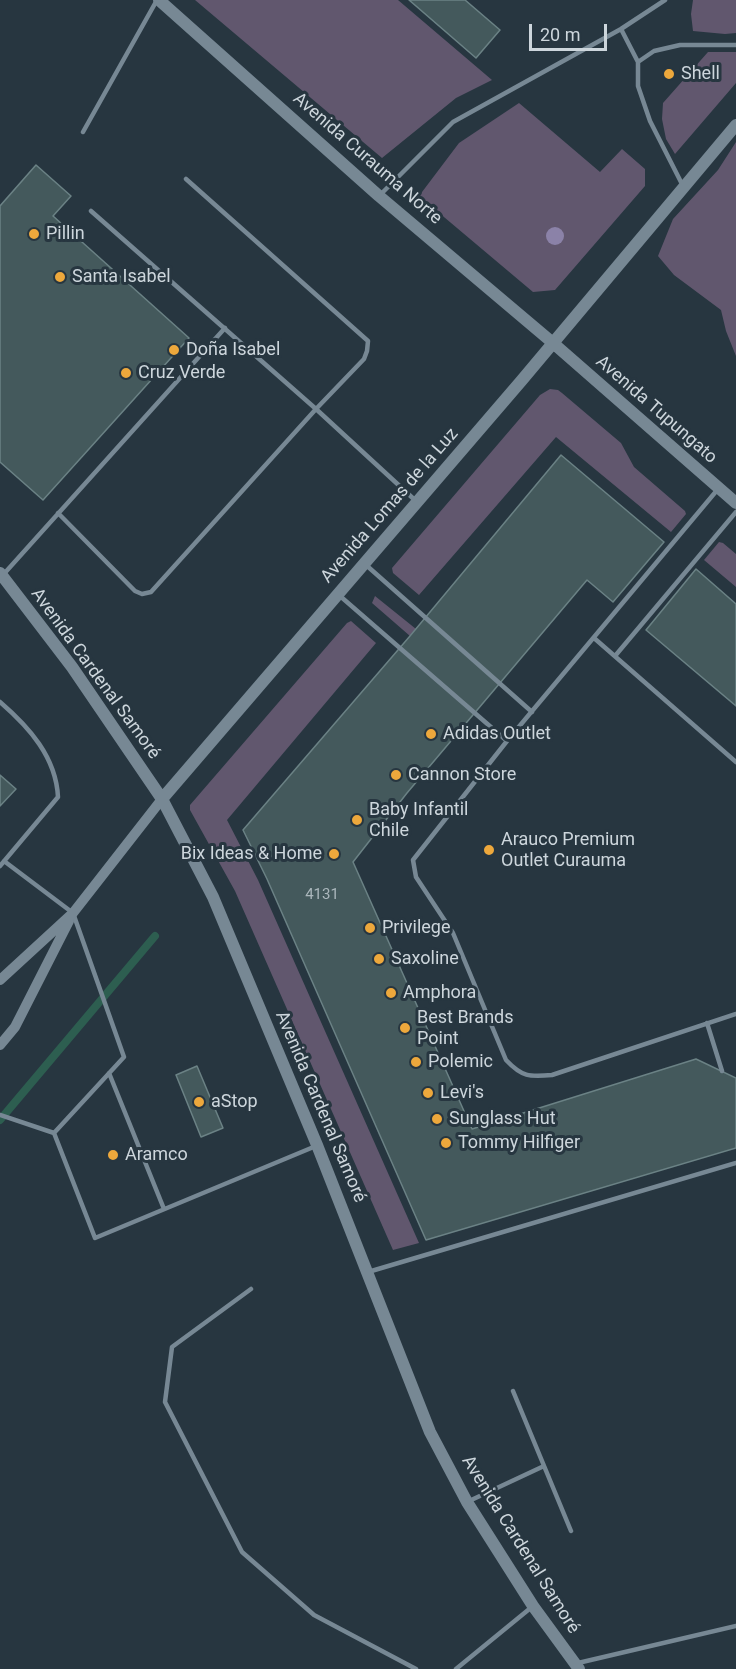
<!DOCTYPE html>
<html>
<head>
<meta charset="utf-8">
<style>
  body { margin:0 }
  #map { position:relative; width:736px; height:1669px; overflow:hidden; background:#273640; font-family:Roboto,sans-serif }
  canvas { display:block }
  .scale { position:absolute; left:529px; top:24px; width:78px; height:27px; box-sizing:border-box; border:3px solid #cdd6dc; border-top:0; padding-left:8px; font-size:18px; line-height:21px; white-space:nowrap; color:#cdd6dc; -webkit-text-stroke:4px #273640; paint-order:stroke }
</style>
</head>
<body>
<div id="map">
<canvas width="736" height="1669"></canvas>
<div class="scale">20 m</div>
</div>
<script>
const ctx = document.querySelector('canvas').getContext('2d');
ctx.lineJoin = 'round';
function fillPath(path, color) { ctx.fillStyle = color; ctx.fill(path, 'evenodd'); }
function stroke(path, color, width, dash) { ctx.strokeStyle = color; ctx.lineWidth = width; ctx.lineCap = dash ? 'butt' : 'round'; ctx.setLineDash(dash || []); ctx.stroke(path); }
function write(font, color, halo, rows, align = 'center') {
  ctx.font = font + ' Roboto,sans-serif'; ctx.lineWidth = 6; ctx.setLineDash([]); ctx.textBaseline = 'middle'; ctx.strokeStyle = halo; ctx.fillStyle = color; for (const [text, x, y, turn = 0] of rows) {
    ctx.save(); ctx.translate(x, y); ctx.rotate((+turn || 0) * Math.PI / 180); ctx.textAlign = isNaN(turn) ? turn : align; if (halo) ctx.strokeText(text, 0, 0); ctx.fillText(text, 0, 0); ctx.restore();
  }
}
fillPath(new Path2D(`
  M195,0H398L492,80L456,98L382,158Z
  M693,0H736V33L725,34L693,31L691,14Z
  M708,52H736V83L675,154L666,139L662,119L663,103Z
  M519,103L600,172L622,149L645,169V186L555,290L533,292L419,196L459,143Z
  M736,142V356L726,331L721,310L674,275L658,256L673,219L718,170Z
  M550,389L558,390L562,393L621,443L634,467L685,511L686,514L671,532L556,437L419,595L393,573L392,568L540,395Z
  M719,542L723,543L736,554V587L704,560Z
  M375,596L416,629L410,636L372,603Z
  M351,621L376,643L227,820L258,880L419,1243L393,1250L235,891L190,810V805L347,623Z`), '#61576e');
stroke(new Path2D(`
  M0,1120L155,936`), '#2d5e50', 8);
const building = new Path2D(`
  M409,0H465L500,30L476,58Z
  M36,165L71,196L53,216L189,338L43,500L0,462V206Z
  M561,455L664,542L613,602L587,580L407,793L353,862L472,1129L696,1059L736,1078V1148L426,1240L267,879L243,830L410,636Z
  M696,569L736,604V706L646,630Z
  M0,775L16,789L0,806Z
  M197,1066L223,1128L201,1137L176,1075Z`);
fillPath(building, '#44595c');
stroke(building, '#6b8285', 1.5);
stroke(new Path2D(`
  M621,29L638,62V86L650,121L683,186
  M638,62L654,51L680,45H736
  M83,132L157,0
  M380,195L453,122L621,29L665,0
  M91,211L316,409L417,502
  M718,489L507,741L413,860L416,877L453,933L506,1060C522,1077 529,1077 552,1075L736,1014
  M58,513L135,591L142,594L151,592L316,409L364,359L367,351L368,341L186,179
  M366,565L532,712
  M2,576L225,328
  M340,596L507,741
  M594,638L736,762
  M615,656L736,512
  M0,702C29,727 56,757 58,797L0,866
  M4,861L73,913L124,1057L54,1133
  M707,1023L722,1071
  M109,1073L164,1209
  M0,1115L54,1133L95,1238L316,1146
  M368,1272L736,1163
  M251,1289L172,1347L165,1402L242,1552L314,1615L416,1669
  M513,1391L571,1531
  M467,1502L544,1466
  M578,1663L736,1626
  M456,1669L533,1606`), '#778894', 4.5);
stroke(new Path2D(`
  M0,980L73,913L162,799
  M0,1045L15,1027L69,921`), '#778894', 10);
stroke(new Path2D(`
  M159,0L379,196L553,343L736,503
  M0,573L72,667L162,799L213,897L317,1145L430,1432L467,1502L533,1606L579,1669
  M162,799L522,380L736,125`), '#778894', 12);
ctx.fillStyle = '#8b82a8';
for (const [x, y] of [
  [555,236]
]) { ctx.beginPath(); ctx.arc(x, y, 9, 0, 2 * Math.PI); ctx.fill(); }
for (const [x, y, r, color] of [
  [669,74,6,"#eda83c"],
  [34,234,6,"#eda83c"],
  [60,277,6,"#eda83c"],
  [174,350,6,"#eda83c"],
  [126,373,6,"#eda83c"],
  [431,734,6,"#eda83c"],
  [396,775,6,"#eda83c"],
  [357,820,6,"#eda83c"],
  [489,850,6,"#eda83c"],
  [334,854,6,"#eda83c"],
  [370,928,6,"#eda83c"],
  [379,959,6,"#eda83c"],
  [391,993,6,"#eda83c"],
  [405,1028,6,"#eda83c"],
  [416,1062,6,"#eda83c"],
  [428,1093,6,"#eda83c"],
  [199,1102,6,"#eda83c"],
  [437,1119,6,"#eda83c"],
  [446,1143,6,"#eda83c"],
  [113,1155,6,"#eda83c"]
]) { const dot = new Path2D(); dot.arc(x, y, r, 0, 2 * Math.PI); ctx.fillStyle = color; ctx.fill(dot); stroke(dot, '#273640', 2); }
write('15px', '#abb7bc', null, [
  ["4131",322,895]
]);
write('18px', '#cdd6dc', '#273640', [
  ["Shell",681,74],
  ["Pillin",46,234],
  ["Santa Isabel",72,277],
  ["Doña Isabel",186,350],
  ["Cruz Verde",138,373],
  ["Adidas Outlet",443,734],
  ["Cannon Store",408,775],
  ["Baby Infantil",369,810],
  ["Chile",369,831],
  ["Arauco Premium",501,840],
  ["Outlet Curauma",501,861],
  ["Bix Ideas & Home",322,854,"right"],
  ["Privilege",382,928],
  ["Saxoline",391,959],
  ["Amphora",403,993],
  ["Best Brands",417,1018],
  ["Point",417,1039],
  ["Polemic",428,1062],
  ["Levi's",440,1093],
  ["aStop",211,1102],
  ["Sunglass Hut",449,1119],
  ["Tommy Hilfiger",458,1143],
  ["Aramco",125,1155]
], 'left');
write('18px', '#cdd6dc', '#273640', [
  ["Avenida Curauma Norte",367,159,41],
  ["Avenida Tupungato",656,410,41],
  ["Avenida Lomas de la Luz",390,506,-49],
  ["Avenida Cardenal Samoré",95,674,54],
  ["Avenida Cardenal Samoré",320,1107,67],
  ["Avenida Cardenal Samoré",520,1545,58]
]);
</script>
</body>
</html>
